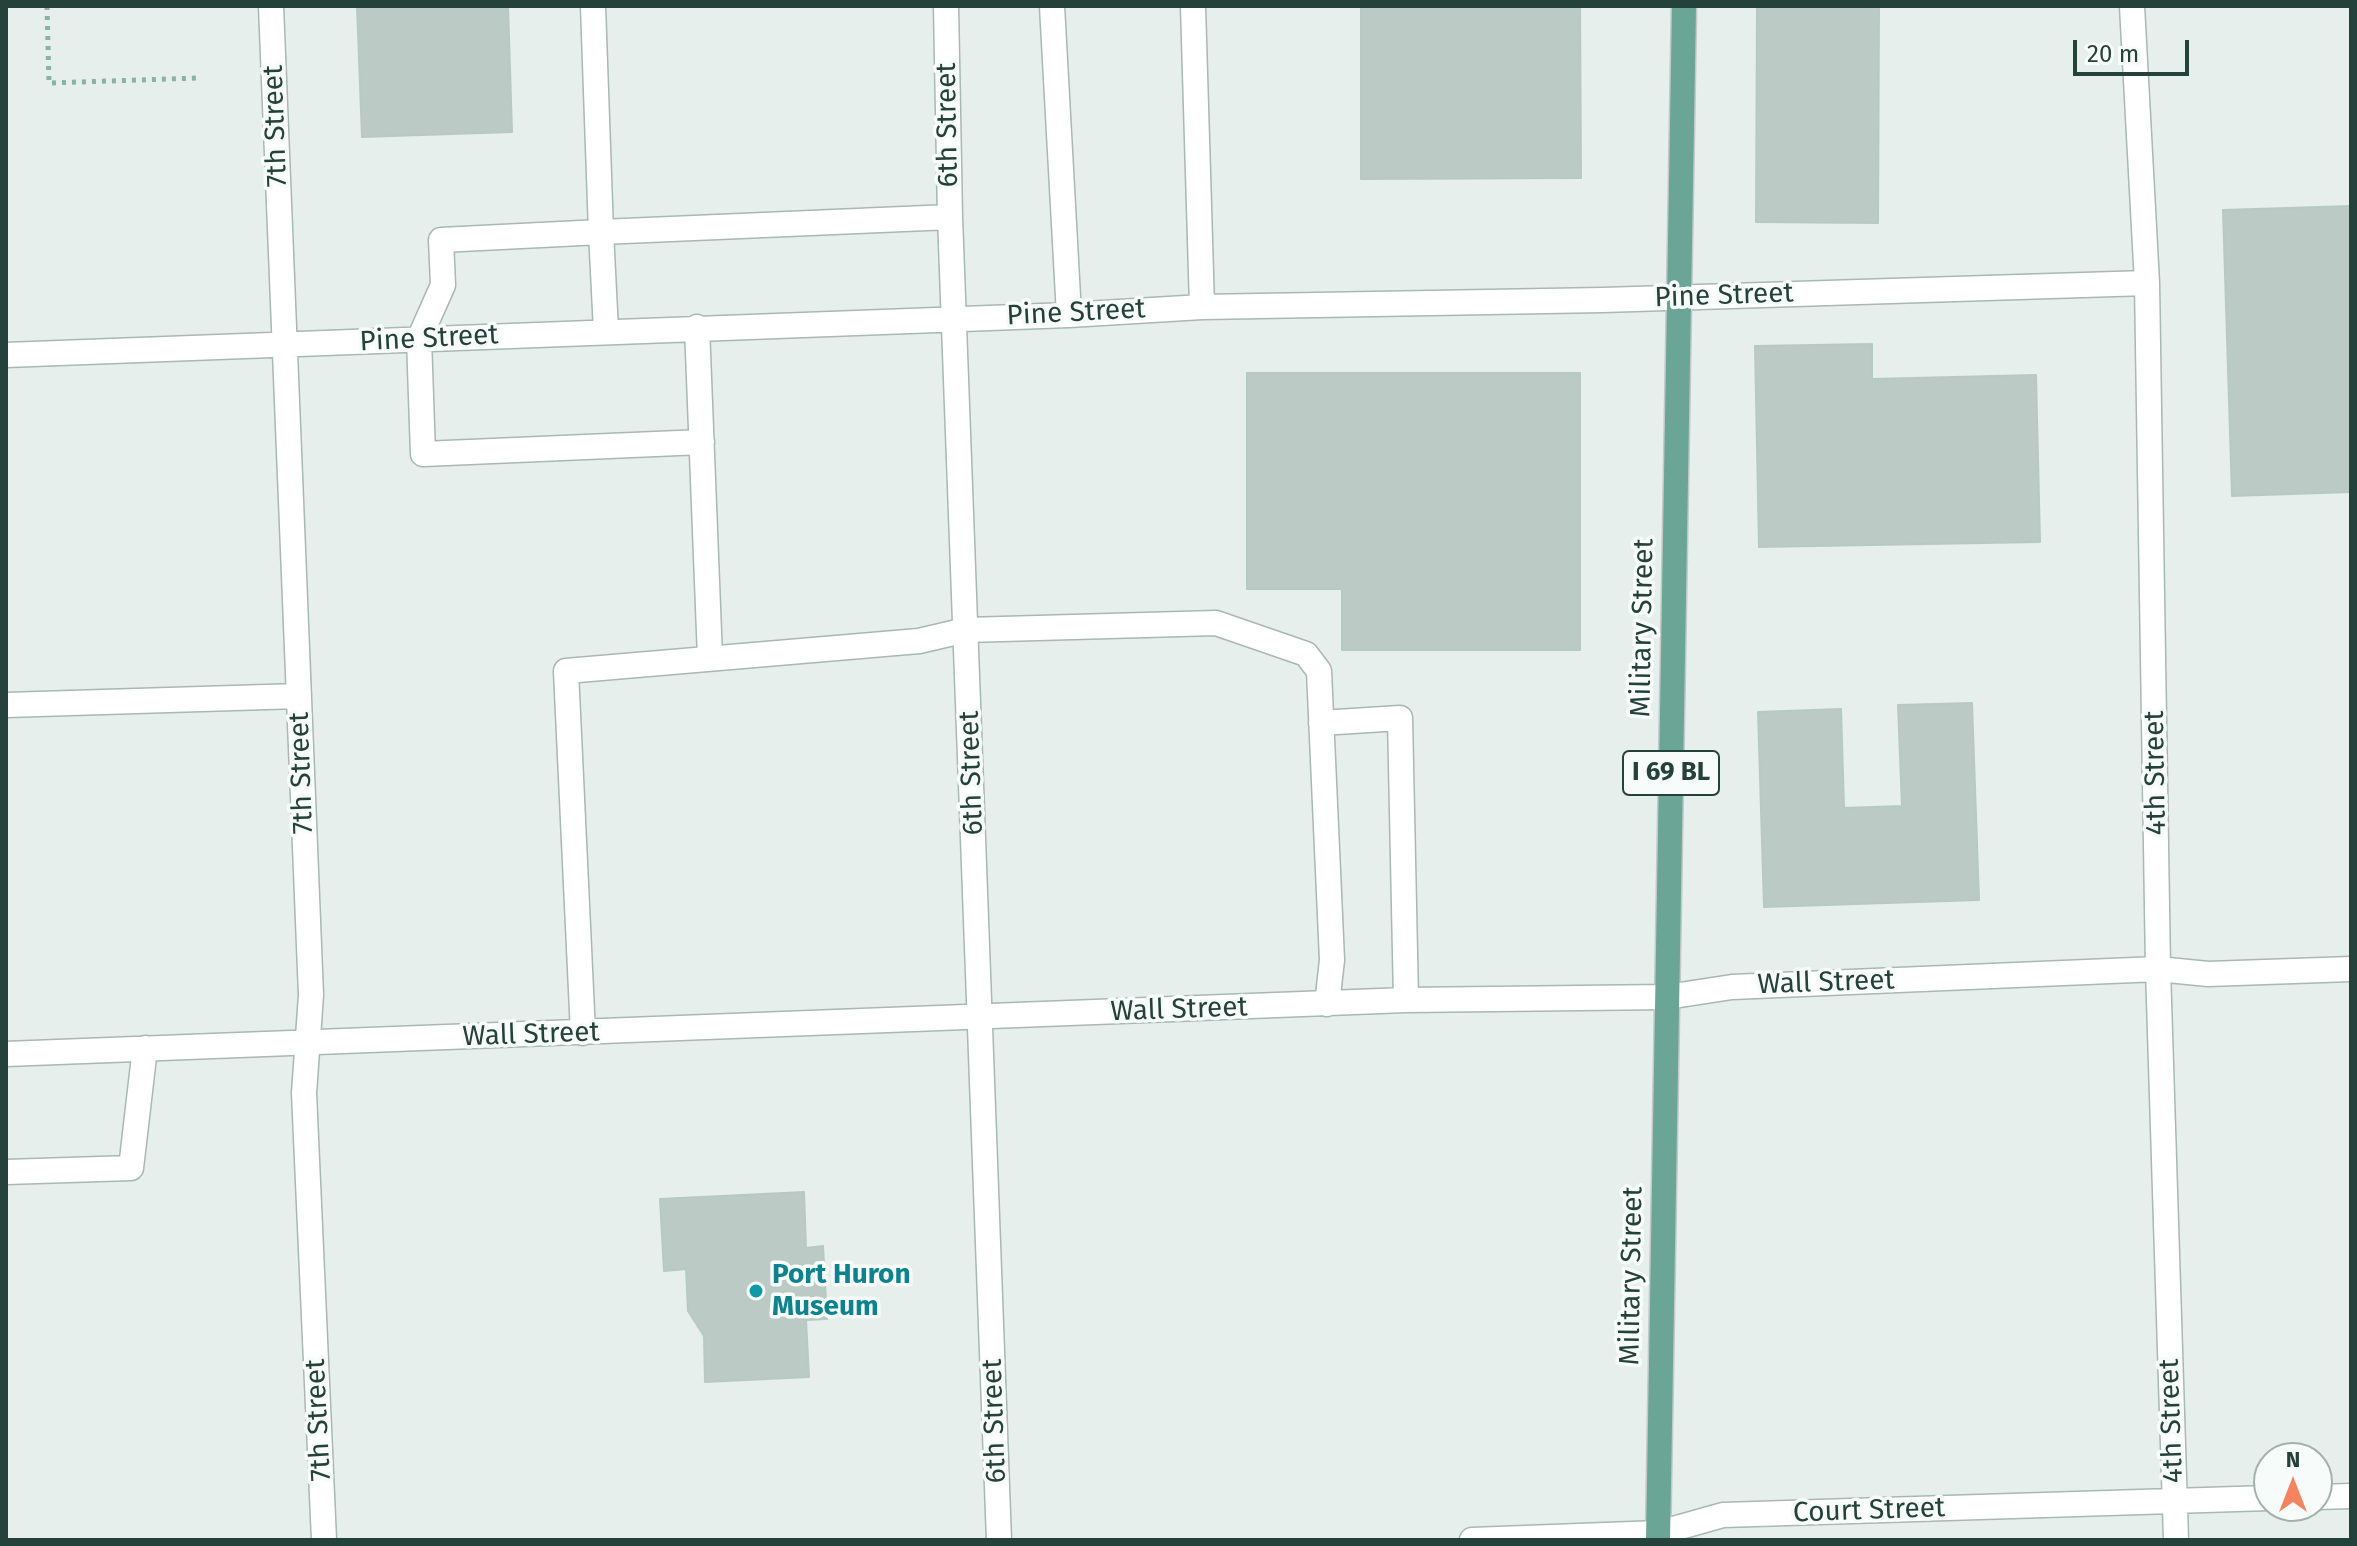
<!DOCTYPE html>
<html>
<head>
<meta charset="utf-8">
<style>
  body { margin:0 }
  #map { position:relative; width:2357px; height:1546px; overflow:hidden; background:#e6efeb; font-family:"Fira Sans",sans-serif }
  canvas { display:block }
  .frame { position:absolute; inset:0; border:8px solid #24423a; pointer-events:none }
  .north { position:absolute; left:2253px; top:1442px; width:80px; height:80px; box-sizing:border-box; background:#f7fbf9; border:2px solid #a3b1ad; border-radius:50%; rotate:0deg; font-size:22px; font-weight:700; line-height:32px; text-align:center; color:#24423a }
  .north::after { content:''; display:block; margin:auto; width:28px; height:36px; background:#f4845f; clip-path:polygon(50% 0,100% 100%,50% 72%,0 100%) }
  .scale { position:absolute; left:2073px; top:40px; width:116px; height:36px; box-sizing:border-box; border:4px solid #24423a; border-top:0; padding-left:10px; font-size:24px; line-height:28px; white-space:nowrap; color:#24423a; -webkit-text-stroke:6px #f7fbf9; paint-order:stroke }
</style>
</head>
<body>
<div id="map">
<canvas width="2357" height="1546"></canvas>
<div class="frame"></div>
<div class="north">N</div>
<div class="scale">20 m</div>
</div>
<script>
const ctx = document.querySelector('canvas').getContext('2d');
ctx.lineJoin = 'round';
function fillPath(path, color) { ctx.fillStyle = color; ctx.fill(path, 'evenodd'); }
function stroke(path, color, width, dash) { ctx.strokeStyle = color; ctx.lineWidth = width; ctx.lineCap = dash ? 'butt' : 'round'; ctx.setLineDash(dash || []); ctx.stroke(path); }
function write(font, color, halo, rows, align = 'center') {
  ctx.font = font + ' "Fira Sans",sans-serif'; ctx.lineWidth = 7; ctx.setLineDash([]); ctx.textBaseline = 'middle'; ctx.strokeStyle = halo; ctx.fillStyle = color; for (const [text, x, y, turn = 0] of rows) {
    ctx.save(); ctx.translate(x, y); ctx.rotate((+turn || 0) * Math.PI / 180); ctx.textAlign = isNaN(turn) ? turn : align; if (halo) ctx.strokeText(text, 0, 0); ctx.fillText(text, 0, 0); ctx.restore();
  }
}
const building = new Path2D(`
  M357,6H508L512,132L362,137Z
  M1361,6H1580L1581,178L1361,179Z
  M1757,6H1879L1878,223L1756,222Z
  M2351,206V492L2232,496L2223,210Z
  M1872,344V379L2036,375L2040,542L1759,547L1755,346Z
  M1247,373H1580V650H1342V589H1247Z
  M1972,703L1979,900L1764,907L1758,712L1841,709L1844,808L1902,806L1898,705Z
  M804,1192L806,1248L823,1246L827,1319L806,1320L809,1377L705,1382L704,1336L688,1311L686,1269L664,1271L660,1199Z`);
fillPath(building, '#bbcac4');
stroke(building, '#b8c9c2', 2);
const minor = new Path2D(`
  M271,6L311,995L304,1093L324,1540
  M593,6L601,232L950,217
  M946,6L950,217L999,1540
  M1052,6L1069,315
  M1193,6L1202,307
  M2132,6L2147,283L2158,969L2176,1540
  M697,327L710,658
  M606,331L601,232L441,240L443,285L419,339L423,454L702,442
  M6,355L1069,315L1202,307L1603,300L2147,283
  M6,705L299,696
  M1321,723L1400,718L1406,1000
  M583,1033L566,671L919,641L966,630L1216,623L1306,654L1319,671L1332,960L1327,1004
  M6,1054L1406,1000L1667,997L1732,987L2158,969L2208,974L2351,969
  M6,1172L131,1168L145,1048
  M2317,1497L2351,1496
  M1472,1540L1659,1533L1723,1515L2269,1498`);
const major = new Path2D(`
  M1658,1540L1684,6`);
stroke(minor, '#a8b8b2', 27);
stroke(major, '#c2cac8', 27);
stroke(new Path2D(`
  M47,6L49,83L198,78`), '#86b3a5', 5, [4, 6]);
stroke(minor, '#fff', 24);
stroke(major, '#6aa596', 24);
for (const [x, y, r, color] of [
  [756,1291,8,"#0f9aa8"]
]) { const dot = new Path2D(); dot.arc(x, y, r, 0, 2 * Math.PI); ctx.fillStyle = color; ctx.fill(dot); stroke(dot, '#f7fbf9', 3); }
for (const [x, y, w] of [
  [1671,773,96]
]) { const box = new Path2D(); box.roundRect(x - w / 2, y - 22, w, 44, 6); ctx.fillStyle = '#f7fbf9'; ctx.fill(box); stroke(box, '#24423a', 2); }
write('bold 26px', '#24423a', null, [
  ["I 69 BL",1671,773]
]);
write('28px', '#24423a', '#f7fbf9', [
  ["6th Street",948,125,-91],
  ["7th Street",276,126,-92],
  ["Pine Street",1724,296,-2],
  ["Pine Street",1076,313,-3],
  ["Pine Street",429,339,-3],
  ["Military Street",1643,628,-89],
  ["7th Street",302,773,-92],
  ["6th Street",972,773,-92],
  ["4th Street",2156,773,-91],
  ["Wall Street",1826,983,-2],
  ["Wall Street",1179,1010,-2],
  ["Wall Street",531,1035,-2],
  ["Military Street",1632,1276,-89],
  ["7th Street",319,1420,-93],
  ["6th Street",995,1421,-92],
  ["4th Street",2172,1421,-92],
  ["Court Street",1869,1511,-2]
]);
write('bold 28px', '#0d838f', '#f7fbf9', [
  ["Port Huron",772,1275],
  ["Museum",772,1307]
], 'left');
</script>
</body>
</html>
